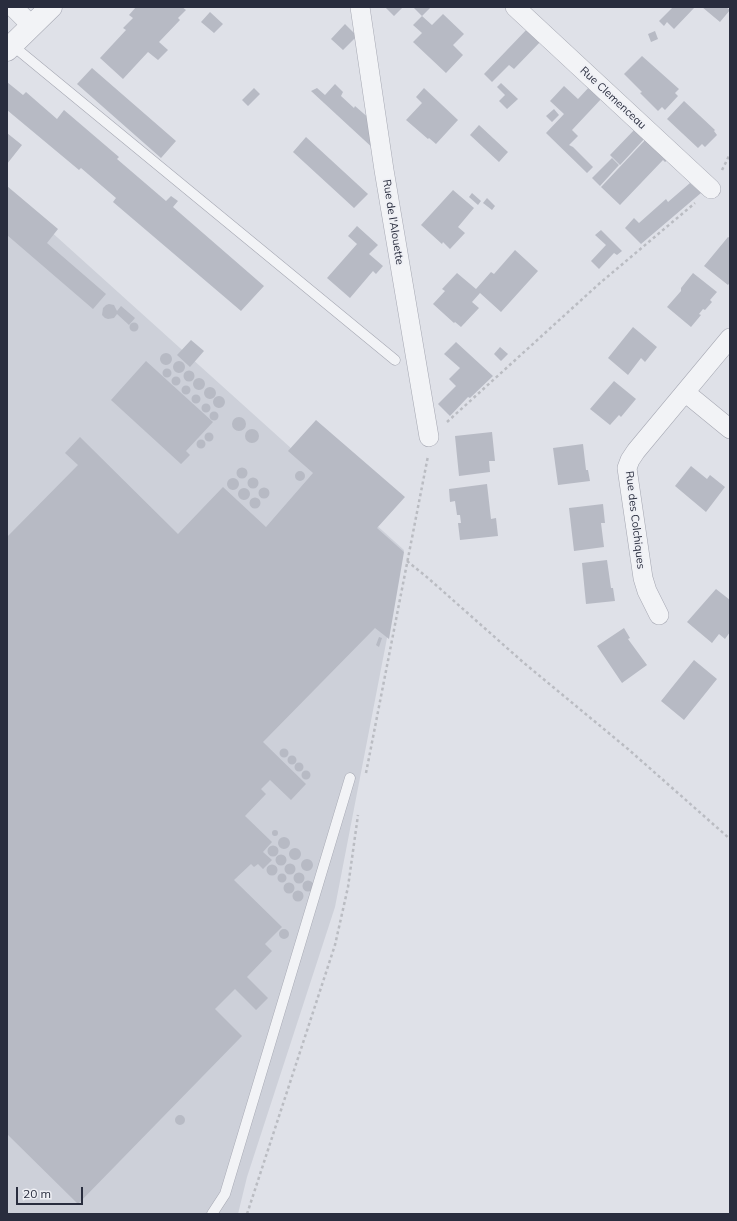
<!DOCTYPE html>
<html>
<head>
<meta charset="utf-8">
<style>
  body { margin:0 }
  #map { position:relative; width:737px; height:1221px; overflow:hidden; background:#dfe1e8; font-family:Mulish,sans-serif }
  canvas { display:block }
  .frame { position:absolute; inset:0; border:8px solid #292d3e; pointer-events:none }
  .scale { position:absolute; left:16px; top:1187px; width:67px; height:18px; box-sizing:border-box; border:2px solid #292d3e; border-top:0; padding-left:5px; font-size:12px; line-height:14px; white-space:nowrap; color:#292d3e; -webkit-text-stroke:3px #eff0f5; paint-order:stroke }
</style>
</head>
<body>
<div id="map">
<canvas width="737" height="1221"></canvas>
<div class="frame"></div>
<div class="scale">20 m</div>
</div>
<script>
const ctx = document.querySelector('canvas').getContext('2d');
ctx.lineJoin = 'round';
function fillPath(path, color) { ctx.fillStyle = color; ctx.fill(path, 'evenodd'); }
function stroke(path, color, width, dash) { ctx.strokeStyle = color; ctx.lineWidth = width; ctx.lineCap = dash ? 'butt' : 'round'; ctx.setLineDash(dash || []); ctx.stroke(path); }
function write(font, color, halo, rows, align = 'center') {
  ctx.font = font + ' Mulish,sans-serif'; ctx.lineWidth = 3.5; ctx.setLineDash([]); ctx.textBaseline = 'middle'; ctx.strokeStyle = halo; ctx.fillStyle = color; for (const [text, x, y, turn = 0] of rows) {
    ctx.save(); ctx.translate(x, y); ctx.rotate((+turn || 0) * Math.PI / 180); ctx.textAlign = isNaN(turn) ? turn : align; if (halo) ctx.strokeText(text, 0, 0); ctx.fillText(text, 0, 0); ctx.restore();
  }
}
fillPath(new Path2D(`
  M7,192L404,550L335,907L247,1177L238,1214H7Z`), '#cdd0d9');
fillPath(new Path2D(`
  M136,7H182L186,10L178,18L180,20L159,42L168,50L158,60L148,52L123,79L100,58L126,30L123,28L133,18L129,15Z
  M385,7H403L394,16Z
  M413,7H431L422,16Z
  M673,7H695L674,29L667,22L664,26L659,21Z
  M702,7H726L730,10L720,22Z
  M210,12L223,24L214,33L201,22Z
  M443,14L464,34L453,45L463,55L446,73L413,42L422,33L413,25L422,16L432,25Z
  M345,24L357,36L343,50L331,39Z
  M529,27L542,40L514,69L509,65L492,82L484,74Z
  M655,31L658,39L651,42L648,34Z
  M642,56L679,89L675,93L678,96L665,110L662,107L658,111L640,93L642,92L624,74Z
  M92,68L176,141L161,158L77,84Z
  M7,82L23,95L26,92L57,119L64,110L119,157L117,159L166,201L171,196L178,201L173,207L264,286L241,311L113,202L116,198L81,168L79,170L7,110Z
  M501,83L518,99L507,109L499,101L505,95L497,87Z
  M335,84L343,92L341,96L354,108L355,106L371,120L376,151L311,91L317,88L325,95Z
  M591,85L603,97L572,130L578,136L569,145L573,147L593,167L587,173L546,133L564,114L550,101L564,86L578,99Z
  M254,88L260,94L248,106L242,100Z
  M424,88L458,120L436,144L429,138L428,139L406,120L422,103L416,97Z
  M684,101L715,130L714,131L717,135L705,147L702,144L698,148L667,119Z
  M554,109L559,115L552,122L546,116Z
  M479,125L508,152L499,162L470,135Z
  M636,128L646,137L620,165L610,155Z
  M7,133L22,145L7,164Z
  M306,137L368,194L354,208L293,152Z
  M647,138L669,159L665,162L663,160L620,205L601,187Z
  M612,158L619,165L600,186L592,178Z
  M690,183L701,193L641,244L625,228L634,218L639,223L666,199L668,202Z
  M7,186L58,229L47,243L106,294L93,309L7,235Z
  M453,190L474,208L458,227L465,233L450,249L443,242L442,244L421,225Z
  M472,193L481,201L478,205L469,197Z
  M487,198L495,206L492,210L483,203Z
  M357,226L378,245L369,254L383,266L376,274L373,271L350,298L327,278L357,244L348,236Z
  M601,230L622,251L617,255L614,253L599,269L591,261L606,245L595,235Z
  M728,237L730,238V282L728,285L704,266Z
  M515,250L538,271L501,312L480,293L472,302L479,308L461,327L455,322L454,323L433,304L445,291L442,289L457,273L476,289L491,272L494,274Z
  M693,273L717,292L710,300L712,302L705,310L703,309L699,314L701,315L691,327L667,307L681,291V288Z
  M109,304L114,305L117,311L121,306L135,318L129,325L117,314L114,318L108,319L105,318L102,315L103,308L106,305Z
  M129.5 327a4.5 4.5 0 1 1 9 0a4.5 4.5 0 1 1-9 0Z
  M633,327L657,347L645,362L641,358L628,375L608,358Z
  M191,340L204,351L190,367L177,355Z
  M456,342L493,376L470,398L468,397L450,416L438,404L456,386L449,379L460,368L444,354Z
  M500,347L508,354L501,361L494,354Z
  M160 359a6 6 0 1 1 12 0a6 6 0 1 1-12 0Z
  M146,361L213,422L186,451L190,455L181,464L111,400Z
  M173 367a6 6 0 1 1 12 0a6 6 0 1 1-12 0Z
  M162.5 373a4.5 4.5 0 1 1 9 0a4.5 4.5 0 1 1-9 0Z
  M183.5 376a5.5 5.5 0 1 1 11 0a5.5 5.5 0 1 1-11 0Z
  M171.5 381a4.5 4.5 0 1 1 9 0a4.5 4.5 0 1 1-9 0Z
  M193 384a6 6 0 1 1 12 0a6 6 0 1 1-12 0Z
  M614,381L636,399L621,417L619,415L610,425L590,409Z
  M181.5 390a4.5 4.5 0 1 1 9 0a4.5 4.5 0 1 1-9 0Z
  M204 393a6 6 0 1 1 12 0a6 6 0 1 1-12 0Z
  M191.5 399a4.5 4.5 0 1 1 9 0a4.5 4.5 0 1 1-9 0Z
  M213 402a6 6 0 1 1 12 0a6 6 0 1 1-12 0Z
  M201.5 408a4.5 4.5 0 1 1 9 0a4.5 4.5 0 1 1-9 0Z
  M209.5 416a4.5 4.5 0 1 1 9 0a4.5 4.5 0 1 1-9 0Z
  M232 424a7 7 0 1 1 14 0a7 7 0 1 1-14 0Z
  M316,420L405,497L377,528L404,552L389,639L375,628L263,742L306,784L291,800L270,780L261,789L266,794L245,816L272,842L263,852L272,860L263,869L258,864L254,867L251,864L234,880L282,927L265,944L272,951L247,977L268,998L256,1010L235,989L215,1009L242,1036L78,1204L7,1134V537L78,465L65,453L80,437L178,534L223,487L266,527L313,473L288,451Z
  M245 436a7 7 0 1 1 14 0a7 7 0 1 1-14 0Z
  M492,432L495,461H489L490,472L459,476L455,436Z
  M204.5 437a4.5 4.5 0 1 1 9 0a4.5 4.5 0 1 1-9 0Z
  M196.5 444a4.5 4.5 0 1 1 9 0a4.5 4.5 0 1 1-9 0Z
  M583,444L586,470H588L590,481L558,485L553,448Z
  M691,466L707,479L710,475L725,487L706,512L675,486Z
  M236.5 473a5.5 5.5 0 1 1 11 0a5.5 5.5 0 1 1-11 0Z
  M295 476a5 5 0 1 1 10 0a5 5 0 1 1-10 0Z
  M247.5 483a5.5 5.5 0 1 1 11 0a5.5 5.5 0 1 1-11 0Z
  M227 484a6 6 0 1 1 12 0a6 6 0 1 1-12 0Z
  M487,484L491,519L496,518L498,536L460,540L458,523H461L460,515H457L455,501L450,502L449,489Z
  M258.5 493a5.5 5.5 0 1 1 11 0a5.5 5.5 0 1 1-11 0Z
  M238 494a6 6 0 1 1 12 0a6 6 0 1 1-12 0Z
  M249.5 503a5.5 5.5 0 1 1 11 0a5.5 5.5 0 1 1-11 0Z
  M603,504L605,523H601L604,547L574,551L569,508Z
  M607,560L611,588H613L615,601L586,604L582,563Z
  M716,589L730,600V632L725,639L719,634L712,643L687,622Z
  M624,628L630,638L628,639L647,665L622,683L597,646Z
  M379,637L382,638L379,647L376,645Z
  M694,660L717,679L684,720L661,701Z
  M279.5 753a4.5 4.5 0 1 1 9 0a4.5 4.5 0 1 1-9 0Z
  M287.5 760a4.5 4.5 0 1 1 9 0a4.5 4.5 0 1 1-9 0Z
  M294.5 767a4.5 4.5 0 1 1 9 0a4.5 4.5 0 1 1-9 0Z
  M301.5 775a4.5 4.5 0 1 1 9 0a4.5 4.5 0 1 1-9 0Z
  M272 833a3 3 0 1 1 6 0a3 3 0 1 1-6 0Z
  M278 843a6 6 0 1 1 12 0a6 6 0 1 1-12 0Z
  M267.5 851a5.5 5.5 0 1 1 11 0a5.5 5.5 0 1 1-11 0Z
  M289 854a6 6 0 1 1 12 0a6 6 0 1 1-12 0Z
  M275.5 860a5.5 5.5 0 1 1 11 0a5.5 5.5 0 1 1-11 0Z
  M301 865a6 6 0 1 1 12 0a6 6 0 1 1-12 0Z
  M284.5 869a5.5 5.5 0 1 1 11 0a5.5 5.5 0 1 1-11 0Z
  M266.5 870a5.5 5.5 0 1 1 11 0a5.5 5.5 0 1 1-11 0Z
  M293.5 878a5.5 5.5 0 1 1 11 0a5.5 5.5 0 1 1-11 0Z
  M277.5 878a4.5 4.5 0 1 1 9 0a4.5 4.5 0 1 1-9 0Z
  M302.5 886a5.5 5.5 0 1 1 11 0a5.5 5.5 0 1 1-11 0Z
  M283.5 888a5.5 5.5 0 1 1 11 0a5.5 5.5 0 1 1-11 0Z
  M292.5 896a5.5 5.5 0 1 1 11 0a5.5 5.5 0 1 1-11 0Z
  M279 934a5 5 0 1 1 10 0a5 5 0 1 1-10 0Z
  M175 1120a5 5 0 1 1 10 0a5 5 0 1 1-10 0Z`), '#b7bac4');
const service = new Path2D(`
  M12,45L395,360
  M212,1214L225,1194L350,778`);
const minor = new Path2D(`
  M13,7L32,26
  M360,7L384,170L429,437
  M515,7L711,189
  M686,393L730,429
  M659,615L647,591L643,578L627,468L630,460L636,451L730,338`);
const tertiary = new Path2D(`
  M7,50L51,7`);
stroke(service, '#a5a7b2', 11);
stroke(minor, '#a5a7b2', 20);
stroke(tertiary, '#a5a7b2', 23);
stroke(new Path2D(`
  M722,170L730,154
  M447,422L600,283L695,203
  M407,561L428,578L524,663L628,749L730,839
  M366,773L428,456
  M247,1214L335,945L348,887L358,815`), '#babcc2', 2.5, [3, 3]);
stroke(service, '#f2f3f6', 10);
stroke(minor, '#f2f3f6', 19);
stroke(tertiary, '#f2f3f6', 22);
write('11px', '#292d3e', '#eff0f5', [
  ["Rue Clemenceau",613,98,43],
  ["Rue de l'Alouette",393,222,81],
  ["Rue des Colchiques",635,520,83]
]);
</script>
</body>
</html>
